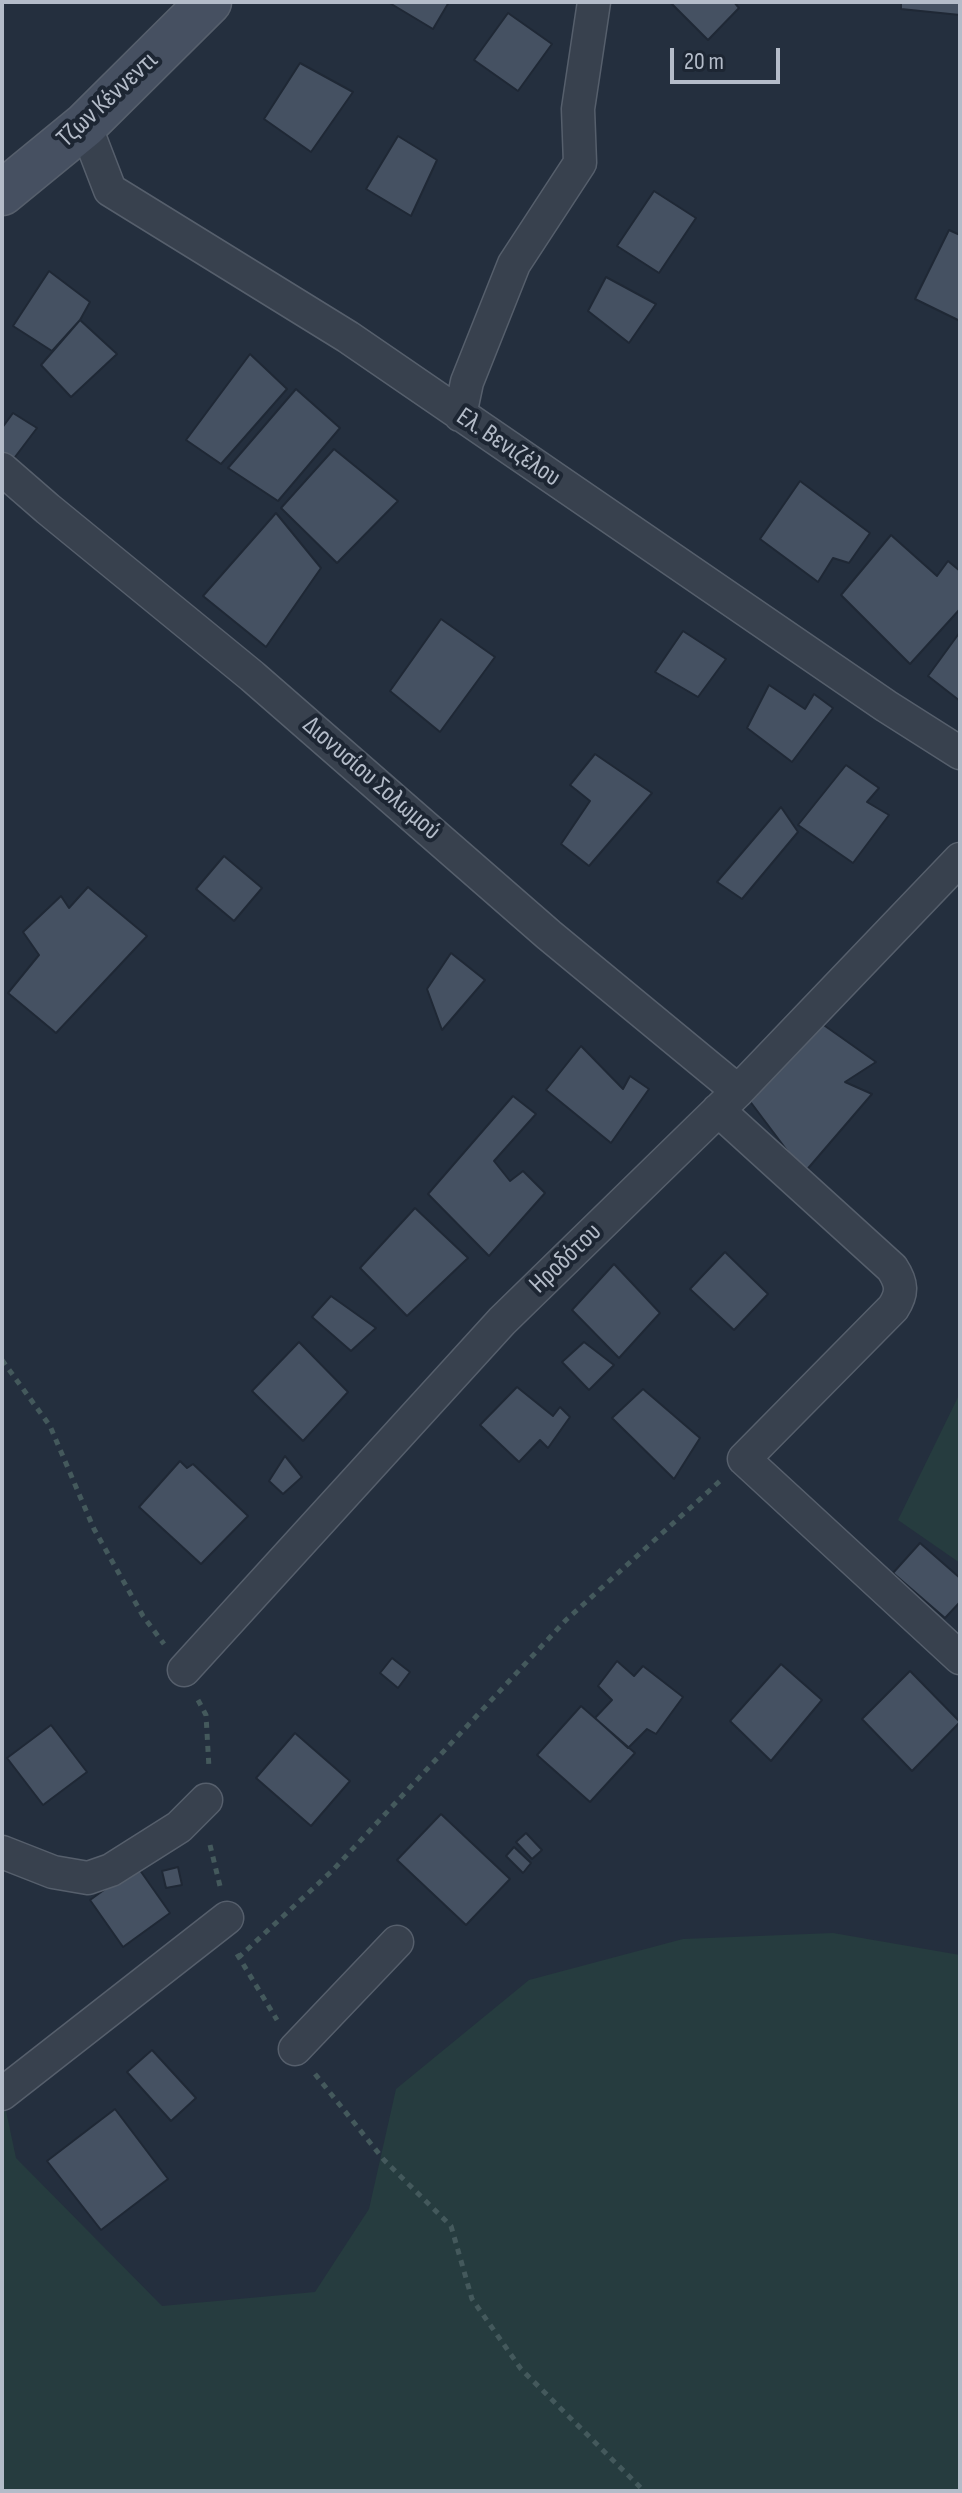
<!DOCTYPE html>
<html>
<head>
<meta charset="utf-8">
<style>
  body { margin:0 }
  #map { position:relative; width:962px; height:2493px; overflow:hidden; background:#242f3e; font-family:"Sofia Sans Condensed",sans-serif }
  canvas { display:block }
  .frame { position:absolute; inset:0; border:4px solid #b4bcc9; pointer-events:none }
  .scale { position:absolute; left:670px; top:48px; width:110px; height:36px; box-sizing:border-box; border:4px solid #b4bcc9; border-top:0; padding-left:10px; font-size:24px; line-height:28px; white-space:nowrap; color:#b4bcc9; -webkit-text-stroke:6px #1d2633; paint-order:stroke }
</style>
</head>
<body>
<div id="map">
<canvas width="962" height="2493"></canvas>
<div class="frame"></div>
<div class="scale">20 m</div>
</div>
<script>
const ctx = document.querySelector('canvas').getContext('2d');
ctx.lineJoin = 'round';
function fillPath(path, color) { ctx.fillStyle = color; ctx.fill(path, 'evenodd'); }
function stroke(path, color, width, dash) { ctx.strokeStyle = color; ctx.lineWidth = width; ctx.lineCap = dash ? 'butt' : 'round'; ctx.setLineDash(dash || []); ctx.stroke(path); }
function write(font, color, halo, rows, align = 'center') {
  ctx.font = font + ' "Sofia Sans Condensed",sans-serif'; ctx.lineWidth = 8; ctx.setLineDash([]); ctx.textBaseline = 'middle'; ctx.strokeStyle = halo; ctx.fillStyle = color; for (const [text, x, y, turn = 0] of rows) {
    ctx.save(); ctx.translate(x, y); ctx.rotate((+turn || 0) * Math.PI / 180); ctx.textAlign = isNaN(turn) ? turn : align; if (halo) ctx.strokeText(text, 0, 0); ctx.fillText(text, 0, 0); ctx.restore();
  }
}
fillPath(new Path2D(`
  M960,1393V1563L898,1520Z
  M833,1933L960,1955V2491H2V2092L16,2158L162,2306L315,2292L369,2209L396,2089L529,1980L683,1939Z`), '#263c3f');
const building = new Path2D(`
  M388,2H449L433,29Z
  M670,2H734L739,8L708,40Z
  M901,2H960V15L901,9Z
  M508,13L552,44L518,91L474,60Z
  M300,63L353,92L311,152L264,119Z
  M398,136L437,160L411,216L366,189Z
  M654,191L696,218L659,273L617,246Z
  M949,230L960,235V321L915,299Z
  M49,271L90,302L80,320L52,351L13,326Z
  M606,277L656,304L629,343L588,311Z
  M80,320L117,354L71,397L41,365Z
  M250,354L287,389L221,464L186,440Z
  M296,389L340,428L278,501L228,468Z
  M13,413L37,428L9,465L2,459V428Z
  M334,449L398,501L337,563L281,508Z
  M800,481L870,533L849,563L833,558L818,582L760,539Z
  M276,513L321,568L266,647L203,596Z
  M891,535L937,576L948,561L960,571V609L910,664L841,595Z
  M441,619L495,657L440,732L390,691Z
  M683,631L726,659L698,697L655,672Z
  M960,632V701L928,676Z
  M769,685L805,709L814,694L833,708L792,762L747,728Z
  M595,754L652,793L589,866L561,844L590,801L570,785Z
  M846,765L879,788L867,802L889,815L853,863L798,825Z
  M781,807L798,832L742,899L717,882Z
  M224,856L262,888L234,921L196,889Z
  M88,887L147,936L56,1033L8,993L39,955L23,932L61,896L69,908Z
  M451,953L485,980L442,1030L427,989Z
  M818,1021L876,1062L845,1082L872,1094L804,1173L749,1100Z
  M581,1046L623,1089L630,1076L649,1089L611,1143L546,1090Z
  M513,1096L536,1114L494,1161L510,1181L523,1171L545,1193L489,1256L428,1194Z
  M415,1208L468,1258L407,1316L360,1268Z
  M725,1252L768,1294L734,1330L690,1289Z
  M614,1264L660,1313L619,1358L572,1310Z
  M331,1296L376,1328L351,1351L312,1317Z
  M299,1342L348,1392L303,1441L252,1391Z
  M584,1342L614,1365L589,1390L562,1362Z
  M517,1387L553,1416L560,1407L570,1417L548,1448L540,1440L519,1462L480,1425Z
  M643,1389L700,1438L674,1479L612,1418Z
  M285,1456L302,1477L283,1494L269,1481Z
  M180,1461L187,1468L193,1464L248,1516L201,1564L139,1507Z
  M920,1543L960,1578V1602L945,1618L893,1573Z
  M392,1658L410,1672L398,1688L380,1673Z
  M617,1661L634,1676L643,1666L683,1697L656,1734L647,1729L628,1748L595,1718L612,1700L598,1686Z
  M781,1664L822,1700L771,1761L730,1721Z
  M910,1671L960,1722L912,1771L862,1719Z
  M581,1706L635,1753L590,1802L537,1755Z
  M51,1725L87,1772L43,1805L7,1758Z
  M295,1733L350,1781L311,1826L256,1778Z
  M441,1814L510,1879L466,1925L397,1860Z
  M526,1833L542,1850L532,1859L516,1842Z
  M514,1847L531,1863L523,1873L506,1856Z
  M137,1866L170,1913L123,1947L90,1900Z
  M178,1867L182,1885L166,1888L162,1871Z
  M152,2050L196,2098L171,2121L127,2072Z
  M115,2109L168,2179L101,2230L47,2161Z`);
fillPath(building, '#455162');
stroke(building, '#1f2835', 2);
const street = new Path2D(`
  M85,125L110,190L348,337L886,706L960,753
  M460,415L467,382L514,264L580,163L578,109L594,2
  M2,469L48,509L252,676L549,935L738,1091
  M718,1110L892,1268C902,1283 903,1293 893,1308L744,1459L960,1658
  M184,1670L502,1321L738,1091L960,859
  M2,1852L53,1872L88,1878L111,1870L179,1827L206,1800
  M295,2049L397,1942
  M2,2094L227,1918`);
const secondary = new Path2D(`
  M2,193L85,125L209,2`);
stroke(street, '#565f6c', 35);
stroke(secondary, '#565f6c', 47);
stroke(new Path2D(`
  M2,1360L50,1426L94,1529L143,1616L164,1644
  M198,1700L206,1715L209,1768
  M210,1845L220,1886
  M237,1954L277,2020
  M238,1958L333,1870L566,1620L720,1481
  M315,2074L384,2160L451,2226L472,2299L521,2369L644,2491`), '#44595c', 5, [6, 6]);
stroke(street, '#38414e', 32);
stroke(secondary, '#465061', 44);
write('26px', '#b4bcc9', '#1d2633', [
  ["Τζων Κέννεντι",108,100,-43],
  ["Ελ. Βενιζέλου",508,448,34],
  ["Διονυσίου Σολωμού",371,779,41],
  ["Ηροδότου",566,1259,-44]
]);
</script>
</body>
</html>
